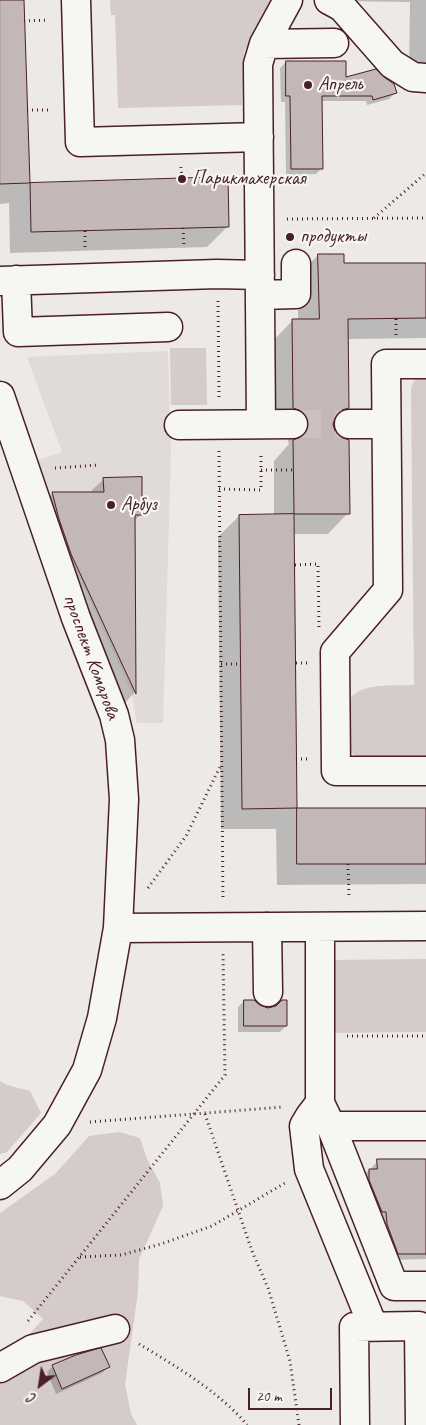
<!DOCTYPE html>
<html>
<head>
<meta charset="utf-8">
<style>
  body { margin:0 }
  #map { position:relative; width:426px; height:1425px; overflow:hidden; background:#ece9e6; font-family:Caveat,sans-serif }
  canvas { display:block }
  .north { position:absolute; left:15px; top:1360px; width:50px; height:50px; -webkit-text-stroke:4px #f6f6f2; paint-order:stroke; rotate:211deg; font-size:14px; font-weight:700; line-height:20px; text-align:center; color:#4a1f2b }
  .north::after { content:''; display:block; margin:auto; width:18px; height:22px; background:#4a1f2b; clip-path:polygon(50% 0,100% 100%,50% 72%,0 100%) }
  .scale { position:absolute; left:248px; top:1388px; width:84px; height:22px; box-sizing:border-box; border:2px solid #4a1f2b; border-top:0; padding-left:6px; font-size:15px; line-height:18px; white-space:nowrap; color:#4a1f2b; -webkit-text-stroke:4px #f6f6f2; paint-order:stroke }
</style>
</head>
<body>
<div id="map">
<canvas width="426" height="1425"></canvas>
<div class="north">С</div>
<div class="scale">20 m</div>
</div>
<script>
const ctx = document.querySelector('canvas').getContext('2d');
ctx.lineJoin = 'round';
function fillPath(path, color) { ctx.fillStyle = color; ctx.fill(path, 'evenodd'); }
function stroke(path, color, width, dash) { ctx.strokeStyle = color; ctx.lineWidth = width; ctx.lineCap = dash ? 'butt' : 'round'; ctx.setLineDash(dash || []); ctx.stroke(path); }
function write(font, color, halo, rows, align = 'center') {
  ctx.font = font + ' Caveat,sans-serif'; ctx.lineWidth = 4.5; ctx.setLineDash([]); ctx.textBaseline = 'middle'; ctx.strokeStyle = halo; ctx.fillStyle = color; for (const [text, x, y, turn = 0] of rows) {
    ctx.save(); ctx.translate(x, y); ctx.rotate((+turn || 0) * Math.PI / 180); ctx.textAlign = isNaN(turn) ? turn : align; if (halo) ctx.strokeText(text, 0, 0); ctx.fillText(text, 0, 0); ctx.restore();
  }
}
fillPath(new Path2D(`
  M168,351L171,453L163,723H137L131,691L63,541L37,460L62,452L27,357Z`), '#e0dad8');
fillPath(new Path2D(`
  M110,0H272L244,52L242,105L118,108L115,15H111Z
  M170,348H206L207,405H171Z
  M426,373V762L358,758L348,750C348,737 345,718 347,706C351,681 397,686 414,685L411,389L413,383L418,375Z
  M426,959V1032L328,1033L327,960Z
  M0,1081L7,1085L30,1091L41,1113L7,1152L0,1154Z
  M119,1132L140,1138L147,1159L160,1183L163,1206L139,1259L138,1292L125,1384L131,1414L137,1425H0V1377L15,1350L43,1319L23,1301L0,1296V1213L55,1174L89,1136Z`), '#d4cbca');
fillPath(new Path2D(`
  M0,0H23L28,184L226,178L228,226L207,247L10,253L9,203L0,204Z
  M337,0H426V78L409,73L410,2L337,1Z
  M286,62L395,93L389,99L367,105L366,101H321L322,168L316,174L286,175L285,102H281L280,68Z
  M318,255L342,264H426V338L347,339L348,408L333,423L348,513L328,534H293L296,809H426V884L277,885L276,829H221L218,537L239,516H274V461L289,444L286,436L273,429V341L293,320H298V276Z
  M104,479L141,514L134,521V693L124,704L41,505L52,494H92V490Z
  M244,1001L268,1009L276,1007L286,1026L280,1032H238V1007Z
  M426,1160V1259L392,1260L363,1176L369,1170H372V1167L378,1161Z
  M53,1366L108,1367L102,1373L56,1394L47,1372Z`), '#0003');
const building = new Path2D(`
  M0,0H24L30,183L0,184Z
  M286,61H346V77L376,69L384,77L394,84L397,93L373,100L372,96H322L323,169H291L290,96H286Z
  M228,177L229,227L31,232L30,183Z
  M318,254H344V263H426V318L348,319L349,408L342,410L336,416L333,424L335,431L341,437L349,440L350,514H294L293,440L301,437L306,432L309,423L306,416L301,411L293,408L292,319H319Z
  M142,477V515H135L136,694L71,554L59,519L52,492H104L103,478Z
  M294,514L297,808L242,809L239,515Z
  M297,808H426V864H297Z
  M244,1000H254L260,1005L268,1008L276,1006L282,1000H287V1026H244Z
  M377,1159H426V1254H398L387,1224L386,1212H382L369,1180V1169H377Z
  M101,1348L110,1367L62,1389L52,1365L76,1355Z`);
fillPath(building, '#c4b7b7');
stroke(building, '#4a1f2b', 1);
stroke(new Path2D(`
  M293,424H349`), '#ccc1c1', 28, [28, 14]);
const minor = new Path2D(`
  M76,0L80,142L259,137
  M329,0L342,7L392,64L413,77L426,78
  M264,44L334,43
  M16,280L18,332L168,327
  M0,281L217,274L260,275
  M260,295L296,294V264
  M426,364H386L388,590L335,652L336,771H426
  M0,396L76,618L114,715L120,740L124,799L118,928L102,1018L87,1070L57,1125L20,1169L0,1185
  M261,424L258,64L264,44L288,0
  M349,424H386
  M179,425L293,424
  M267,927L268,992
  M320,927V1103L331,1126L394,1286H426
  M118,928L426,926
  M320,1103L310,1116L304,1126L309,1169L373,1326
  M331,1126H426
  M0,1368L33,1349L115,1329
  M355,1425L354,1327L419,1326L420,1425`);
stroke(minor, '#4a1f2b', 31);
stroke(new Path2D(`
  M24,21L49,20
  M27,110H52
  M181,167L182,179
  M374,218L426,173
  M287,219L426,218
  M183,228L184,247
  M85,231V250
  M218,301L219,397
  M396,319V335
  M219,451L223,900
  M55,468L99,465
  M261,470H294
  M219,489L261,490V452
  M295,565L318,564L319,627
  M296,663H307
  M221,664H240
  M296,759H308
  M348,864L349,899
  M148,888L186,836L220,767
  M347,1036H426
  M205,1114L252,1251L268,1288L290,1361L299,1425
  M90,1122L283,1107
  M80,1257L121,1255L161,1244L212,1226L285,1183
  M28,1321L225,1075L223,953
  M139,1344C174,1365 221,1393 247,1425`), '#4a1f2b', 3, [1, 4]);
stroke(minor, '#f6f6f2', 28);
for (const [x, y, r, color] of [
  [308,85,5,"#4a1f2b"],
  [182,179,5,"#4a1f2b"],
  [290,237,5,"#4a1f2b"],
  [111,505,5,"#4a1f2b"]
]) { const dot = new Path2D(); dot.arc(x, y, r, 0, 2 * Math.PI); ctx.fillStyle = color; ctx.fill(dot); stroke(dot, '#f6f6f2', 2); }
write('20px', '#4a1f2b', '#f6f6f2', [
  ["Апрель",318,85],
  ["Парикмахерская",192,179],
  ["продукты",300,237],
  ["Арбуз",121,505]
], 'left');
write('20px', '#4a1f2b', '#f6f6f2', [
  ["проспект Комарова",91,657,70]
]);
</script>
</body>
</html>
